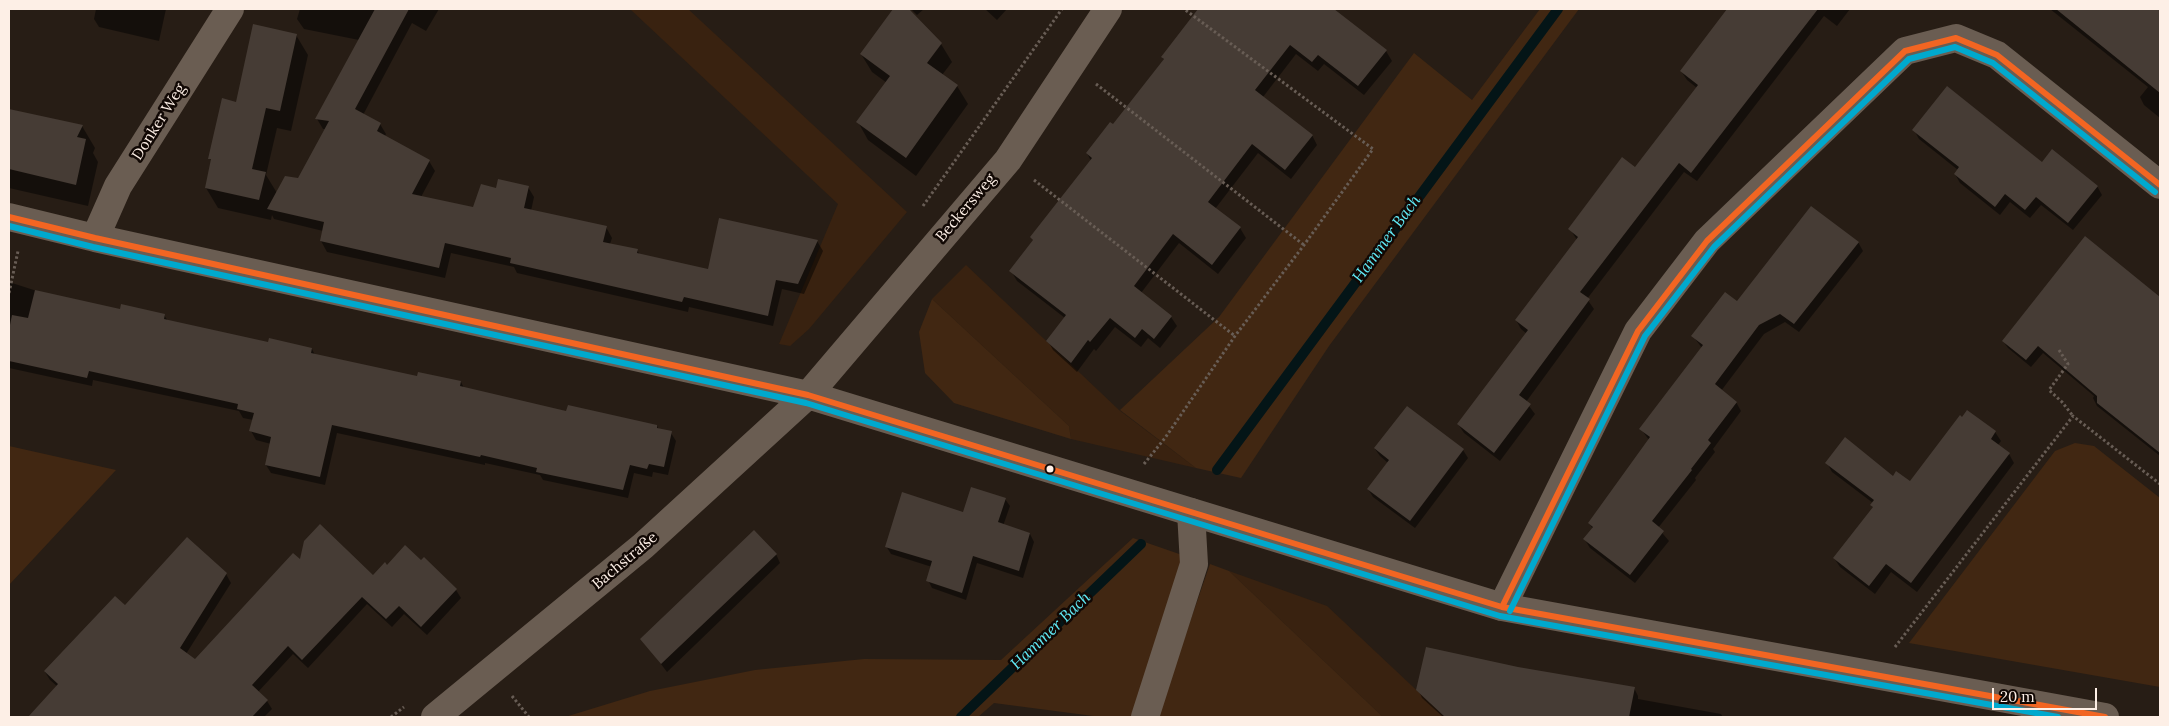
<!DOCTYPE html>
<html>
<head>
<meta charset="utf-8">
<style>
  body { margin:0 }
  #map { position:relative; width:2169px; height:726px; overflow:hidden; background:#271d15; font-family:Lora,serif }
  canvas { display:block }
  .frame { position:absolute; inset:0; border:10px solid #fdefe6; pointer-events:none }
  .scale { position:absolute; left:1992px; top:688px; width:105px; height:22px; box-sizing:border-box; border:2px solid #fdefe6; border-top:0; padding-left:6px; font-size:15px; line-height:18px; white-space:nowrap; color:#fdefe6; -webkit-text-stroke:4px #110804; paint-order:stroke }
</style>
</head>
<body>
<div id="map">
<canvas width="2169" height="726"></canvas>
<div class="frame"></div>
<div class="scale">20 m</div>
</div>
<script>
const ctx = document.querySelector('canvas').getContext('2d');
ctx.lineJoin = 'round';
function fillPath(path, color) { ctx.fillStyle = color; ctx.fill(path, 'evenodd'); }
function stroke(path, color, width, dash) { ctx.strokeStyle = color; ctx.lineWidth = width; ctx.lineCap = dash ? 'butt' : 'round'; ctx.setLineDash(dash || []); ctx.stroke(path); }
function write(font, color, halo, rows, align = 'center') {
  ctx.font = font + ' Lora,serif'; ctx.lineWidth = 5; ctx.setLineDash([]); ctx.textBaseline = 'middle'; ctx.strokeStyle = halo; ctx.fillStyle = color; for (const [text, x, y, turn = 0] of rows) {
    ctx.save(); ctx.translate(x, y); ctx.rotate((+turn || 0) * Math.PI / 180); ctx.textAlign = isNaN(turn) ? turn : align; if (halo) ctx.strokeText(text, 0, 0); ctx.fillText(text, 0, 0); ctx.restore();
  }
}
fillPath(new Path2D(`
  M630,9H688L907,212L809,329L790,346L779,344L838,204Z
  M966,265L1119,410L1196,468L1071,439L1069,426L932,299Z
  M1229,571L1327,606L1445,717H1383Z`), '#392210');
fillPath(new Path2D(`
  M1540,9H1579L1329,346L1241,478L1196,468L1120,410L1219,317L1414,53L1472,100Z
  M932,299L1069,426L1071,439L954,403L925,373L919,332Z
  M2075,443L2094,446L2160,498V687L1909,643L2055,451Z
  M9,446L116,470L9,585Z
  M1133,538L1185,556L1132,717H1101L994,703L978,717H565L650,691L755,670L864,659L1001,660Z
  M1210,564L1229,571L1383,717H1157Z`), '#412712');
fillPath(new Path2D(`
  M96,9H166L159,41L99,27L94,19Z
  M300,9H439L426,31L412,23L363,115L380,124L386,134L385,136L429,161L435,171L421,197L473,209L497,189L528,187L534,197L531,211L606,227L612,238L610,244L637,250L640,255L709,270L817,241L823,251L804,294L782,289L773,326L689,307L688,312L517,273L514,267L451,253L445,278L327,252L321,241L323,231L274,219L272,215L271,220L218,208L206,188L212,162L210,158L237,103L296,35L308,55L291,131L277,128L266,175L277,193L299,180L326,129H323L317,119L359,40L304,29L297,19Z
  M895,9H907L941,44L952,62L942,75L957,86L968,104L916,176L868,140L858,122L887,83L872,72L861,54Z
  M911,9H924L917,15Z
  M985,9H1007L997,20Z
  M1200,9H1244L1262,22L1273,9H1332L1386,51L1392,61L1364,95L1324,64L1318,71L1296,54L1263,97L1312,135L1317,145L1291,179L1258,153L1215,209L1240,228L1246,238L1218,274L1179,243L1141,293L1171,317L1177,326L1160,348L1148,338L1141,347L1115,327L1096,351L1094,349L1077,372L1053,350L1048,341L1065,318L1017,281L1011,271L1034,242L1031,237L1091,161L1087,153L1113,126L1164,60L1162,57Z
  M1729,9H1739L1746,14L1750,9H1850L1837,26L1824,16L1697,181L1684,172L1587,299L1594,309L1526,402L1535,414L1500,461L1464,433L1458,424L1527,334L1521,329L1516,320L1577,240L1570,229L1635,169L1697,88L1687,80L1681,71Z
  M2050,9H2160V33L2152,44L2160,50V118L2144,105L2140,97L2148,87Z
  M9,110L82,126L95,148L93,153L98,162L88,206L9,188Z
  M1914,130L2042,164L2097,186L2102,195L2073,230L2041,205L2030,218L2010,202L2000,215L1960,183L1955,174L1958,170L1919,139Z
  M2085,237L2160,299V324L2145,344L2160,356V456L2097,406L2093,398L2094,396L2043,353L2031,367L2008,348L2003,341Z
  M1858,242L1863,251L1799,332L1785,322L1764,334L1721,391L1736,402L1741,411L1713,449L1715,452L1695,478L1696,480L1658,528L1669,541L1635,583L1590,548L1585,540L1593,529L1589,523L1649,440L1641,429L1702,348L1693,336L1737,303Z
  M9,282L40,292L121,311L164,315L168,321L269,344L312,349L315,355L418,378L461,382L464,388L567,412L657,426L659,430L671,433L676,441L668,475L653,472L652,477L634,473L628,498L543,480L540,475L485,463V465L337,433L325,485L271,473L266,465L271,444L256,440L251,431L253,420L243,418L239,411L93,380L92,386L9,368V336L11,327L9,326Z
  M1407,408L1463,450L1468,458L1415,528L1373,497L1368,489L1388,463L1380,456L1375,449Z
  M1967,412L1995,432L2001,441L1998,445L2009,454L2014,463L1917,592L1891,572L1875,594L1840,567L1834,558L1874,508L1873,503L1832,472L1827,463L1893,477L1910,483Z
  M1005,499L1010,506L1003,526L1030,534L1034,542L1023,578L977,563L966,600L932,588L928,580L932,567L891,554L886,546Z
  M776,554L780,563L667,672L642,639Z
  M301,561L373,577L387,566L456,590L461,598L427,635L404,614L392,627L367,604L308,668L293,654L258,692L267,701L272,709L264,717H239L235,714L232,717H50L46,713L58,687L50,680L45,672L125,607L226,574L231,583L186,654L195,661Z
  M1518,668L1634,688L1638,696V699L1721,714L1723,717H1443L1422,698L1418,689Z`), '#0007');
stroke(new Path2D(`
  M1217,470L1558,9
  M961,717L1141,544`), '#041517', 10);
fillPath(new Path2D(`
  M375,9H409L355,109L381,123L377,131L430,160L412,194L473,207L481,184L496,188L498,179L529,186L524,208L607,226L603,242L638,249L637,253L708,269L719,218L818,240L798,284L776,280L768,316L684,297L682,302L510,263L511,258L445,243L439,268L320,241L324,222L267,209L285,176L298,178L329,121L315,119Z
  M893,9H909L942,43L927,63L958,85L906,158L856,122L890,76L860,54Z
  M1198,9H1334L1387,50L1358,86L1318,55L1312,62L1290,45L1255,90L1313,135L1285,170L1252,144L1208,202L1241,227L1212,265L1173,234L1134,286L1172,316L1154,339L1142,329L1135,338L1110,318L1090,342L1088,340L1071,363L1046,341L1066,315L1009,271L1033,240L1030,237L1092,158L1086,153L1110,122L1113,124L1164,59L1161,57Z
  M1727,9H1818L1691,173L1679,163L1580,292L1590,299L1519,395L1531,404L1494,453L1457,424L1528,330L1515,320L1578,237L1568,229L1622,157L1635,167L1698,85L1680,71Z
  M2056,9H2160V93Z
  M253,24L297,34L280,111L266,108L252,169L266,172L259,200L205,188L211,159H208L222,98L236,102Z
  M1947,86L2042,162L2052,149L2098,186L2068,223L2036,197L2025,210L2005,194L1995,207L1954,174L1959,167L1912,130Z
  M9,109L83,125L77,137L86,139L76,185L9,169Z
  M1811,206L1859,242L1794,324L1780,314L1759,325L1715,384L1737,402L1708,440L1711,443L1691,469L1692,470L1652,521L1664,531L1630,575L1583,539L1593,527L1588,523L1650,437L1639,429L1703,345L1691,336L1725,292L1737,301Z
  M2085,236L2160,297V453L2097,403V396L2038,346L2026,360L2002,341Z
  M35,290L120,309L121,304L165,314L164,319L268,342L269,338L312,348L311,353L417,376L418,372L461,381L460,386L566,411L568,405L657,425V428L672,431L664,467L649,464L647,469L630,465L623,490L536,472L537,468L481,455L480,457L332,425L320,477L265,465L271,437L249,431L254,413L237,409L238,404L89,371L87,378L9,361V330L12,315L28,318Z
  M1407,406L1464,449L1410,521L1367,489L1389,460L1374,448Z
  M1967,410L1996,431L1991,439L2010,453L1911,583L1886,564L1869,586L1833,558L1873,507L1870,505L1874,500L1825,463L1845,437L1893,476L1896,471L1910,481L1960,415L1962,417Z
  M971,487L1006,498L998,522L1030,533L1019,571L973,556L962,593L926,581L932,561L885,547L902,492L963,512Z
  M320,524L373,575L385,562L387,565L405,545L421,560L424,557L457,589L421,627L399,606L386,619L362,597L302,660L288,646L252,685L268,700L252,717H28L58,684L44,671L115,596L125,605L187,537L227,573L180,648L195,659L293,553L300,559L304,541Z
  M754,530L777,554L661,664L640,639Z
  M1426,647L1518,667L1635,687L1629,717H1445L1416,690Z`), '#463c35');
stroke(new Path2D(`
  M1096,84L1304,245
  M1034,180L1235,336
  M923,206L1062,9
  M9,293L18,251
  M2059,350L2068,364L2049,390L2062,402L2073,416
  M1144,464L1165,438L1235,336L1304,245L1373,149L1184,9
  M1895,647L2073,416L2160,484
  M512,696L529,717
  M391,717L404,707`), '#685d55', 3, [2.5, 2.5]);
stroke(new Path2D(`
  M9,217L95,238L808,395
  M95,238L118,186L230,9
  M1502,607L1638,331L1707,241L1905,51L1956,38L1997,55L2160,185
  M1145,717L1194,564L1191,512`), '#6a5d52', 28);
stroke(new Path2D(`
  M808,395L1502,607L2105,717
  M435,717L643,546L808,395L1008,160L1108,9`), '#6a5d52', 28);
stroke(new Path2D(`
  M9,217L95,238L808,395L1502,607L2105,717
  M1502,607L1638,331L1707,241L1905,51L1956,38L1997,55L2160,185`), '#f26522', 6);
stroke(new Path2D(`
  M9,226L93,247L806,403L1500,616L2058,717
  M1510,611L1645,336L1714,247L1909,59L1955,47L1993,63L2155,192`), '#00a9ce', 6);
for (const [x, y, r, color] of [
  [1050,469,4.5,"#fdefe6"]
]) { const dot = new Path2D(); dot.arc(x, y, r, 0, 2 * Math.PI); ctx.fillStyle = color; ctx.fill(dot); stroke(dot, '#110804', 2); }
write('15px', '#fdefe6', '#110804', [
  ["Donker Weg",159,122,-58],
  ["Beckersweg",966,208,-50],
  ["Bachstraße",625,561,-40]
]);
write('italic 16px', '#60eaf6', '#110804', [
  ["Hammer Bach",1387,239,-54],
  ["Hammer Bach",1051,631,-44]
]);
</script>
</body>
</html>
